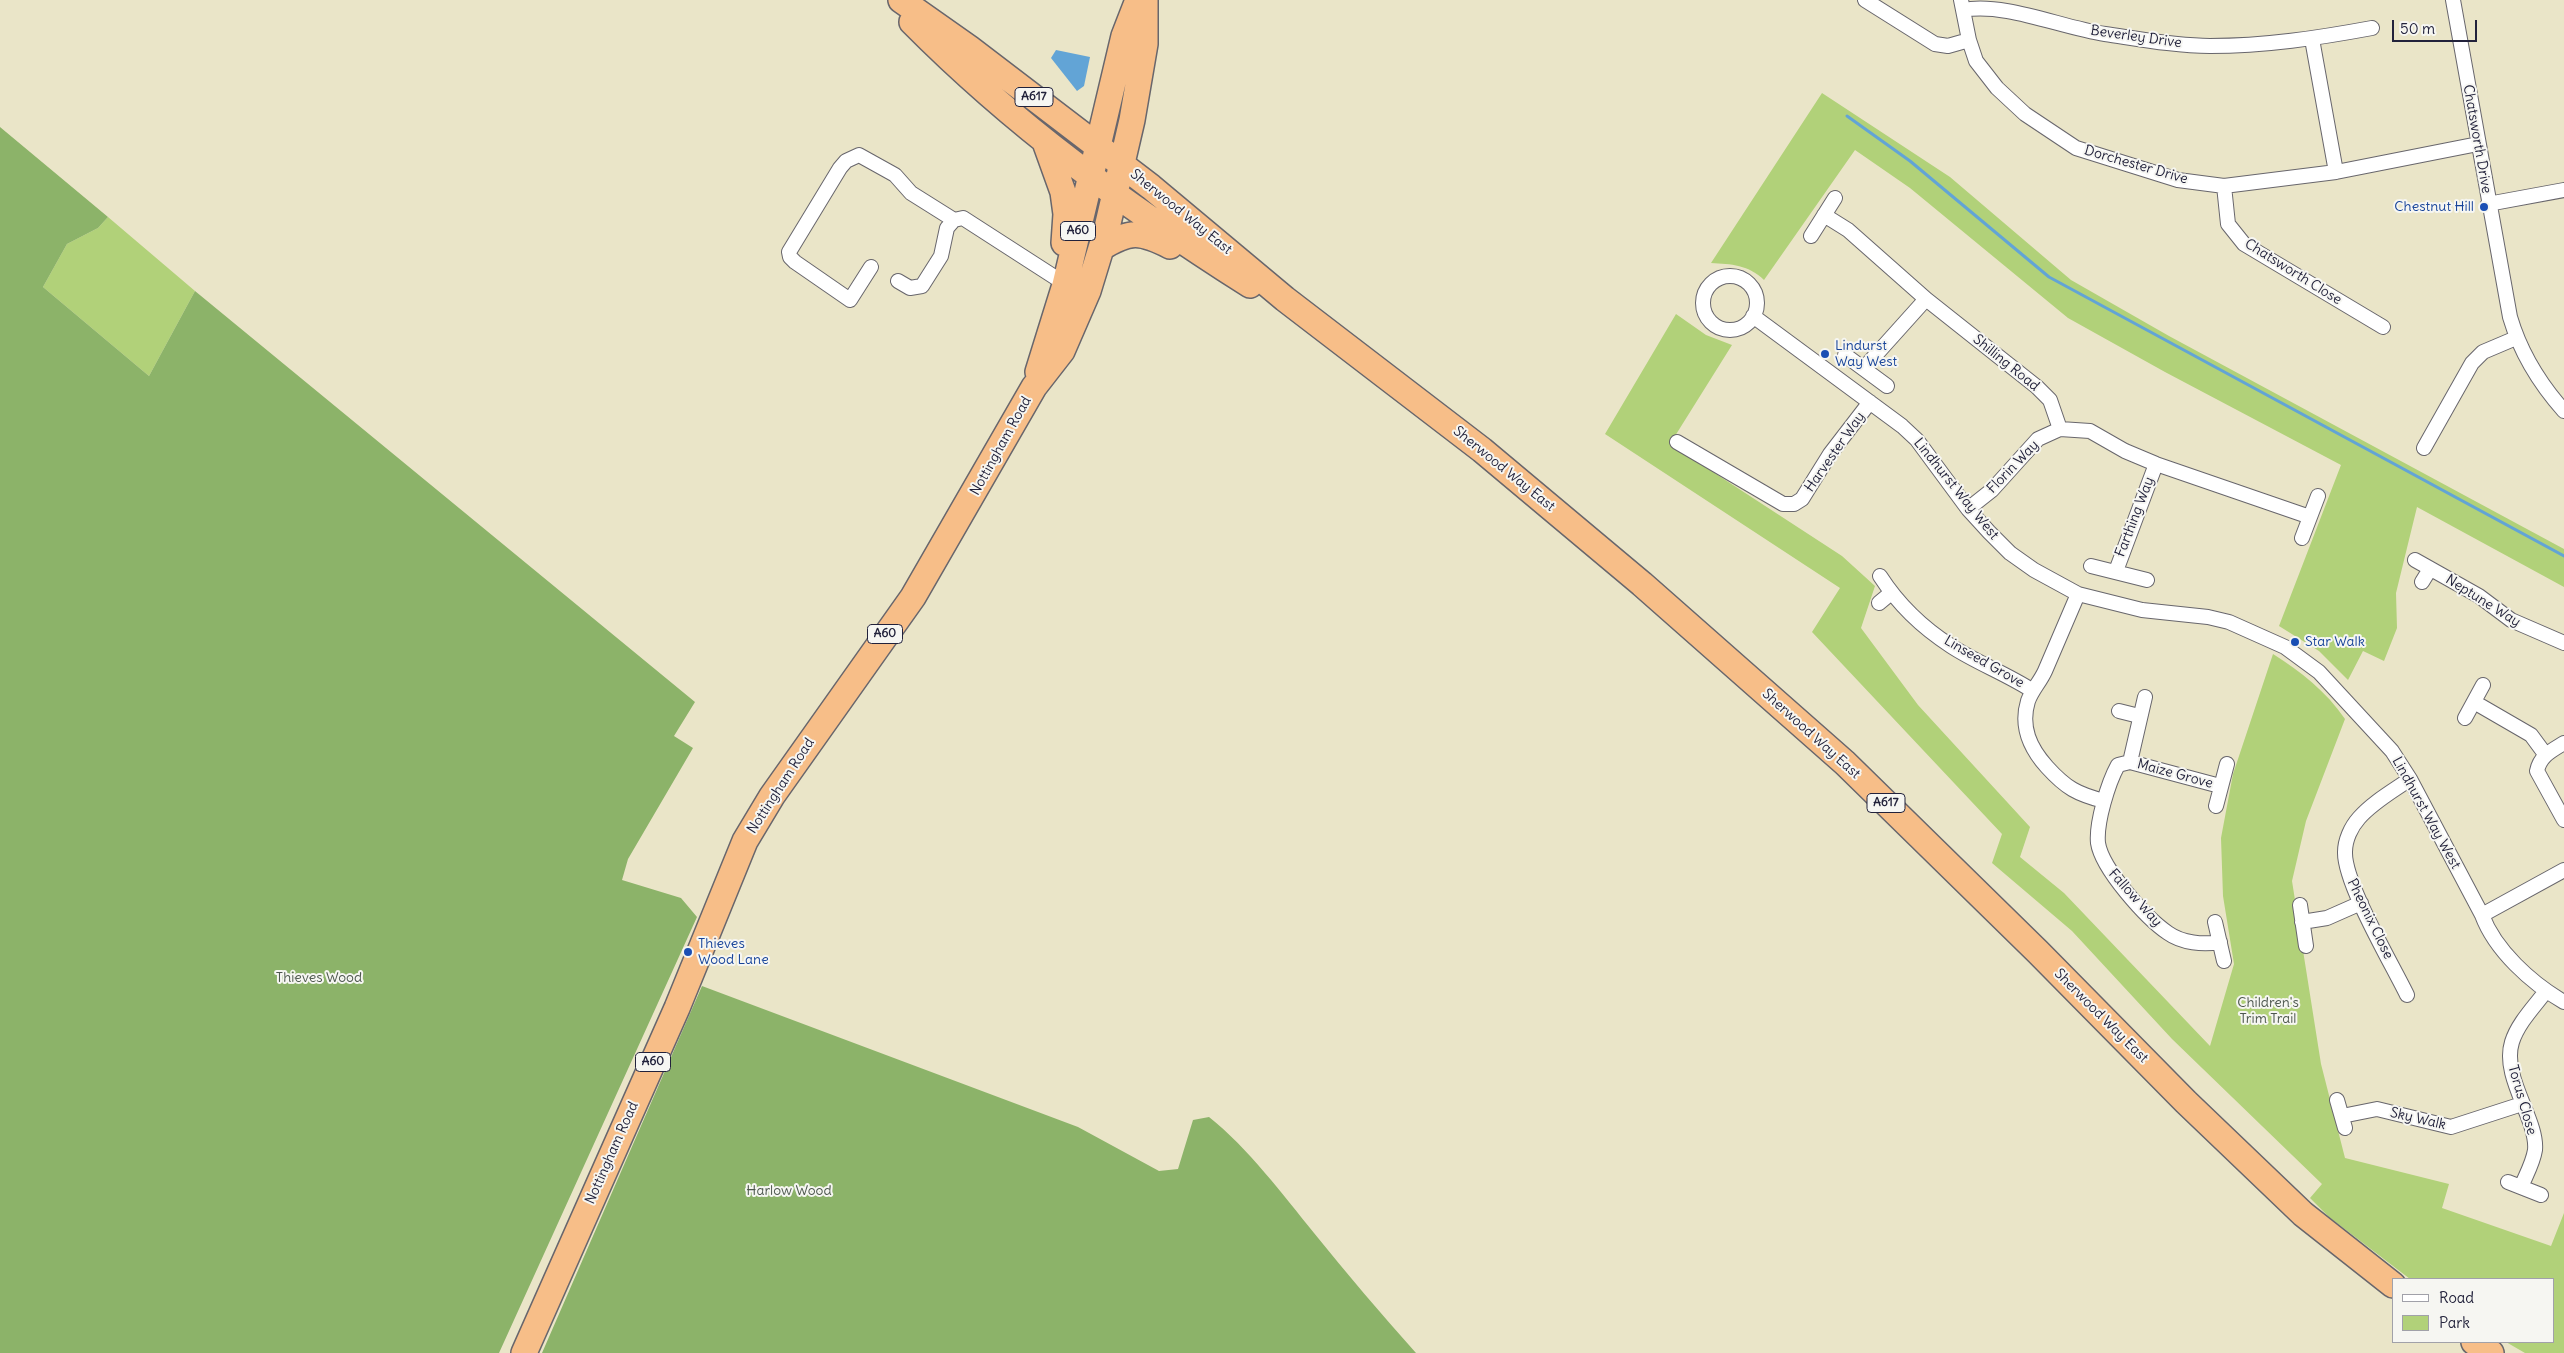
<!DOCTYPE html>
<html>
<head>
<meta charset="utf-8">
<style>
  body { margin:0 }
  #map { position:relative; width:2564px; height:1353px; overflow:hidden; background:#eae5c8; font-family:Delius,sans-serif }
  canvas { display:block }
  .legend { position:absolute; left:2392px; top:1278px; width:162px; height:65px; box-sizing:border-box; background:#f6f6f2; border:1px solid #a1a1a9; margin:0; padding:6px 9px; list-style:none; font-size:15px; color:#22223b }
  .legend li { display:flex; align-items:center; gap:10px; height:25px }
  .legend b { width:25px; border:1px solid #a1a1a9 }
  .scale { position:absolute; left:2392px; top:20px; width:85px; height:22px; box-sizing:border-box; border:2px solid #22223b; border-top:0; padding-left:6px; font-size:15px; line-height:18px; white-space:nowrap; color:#22223b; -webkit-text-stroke:4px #f6f6f2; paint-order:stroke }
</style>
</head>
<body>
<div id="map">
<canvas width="2564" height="1353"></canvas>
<ul class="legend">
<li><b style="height:6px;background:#fff"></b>Road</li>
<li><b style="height:14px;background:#b1d179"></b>Park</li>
</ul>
<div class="scale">50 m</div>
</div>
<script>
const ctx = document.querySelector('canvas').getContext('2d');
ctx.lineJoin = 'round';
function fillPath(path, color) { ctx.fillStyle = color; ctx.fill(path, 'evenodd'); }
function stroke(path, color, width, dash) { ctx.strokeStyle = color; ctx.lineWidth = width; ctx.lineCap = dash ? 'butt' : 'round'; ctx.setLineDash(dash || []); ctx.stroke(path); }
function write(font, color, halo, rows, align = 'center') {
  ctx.font = font + ' Delius,sans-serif'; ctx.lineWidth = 4; ctx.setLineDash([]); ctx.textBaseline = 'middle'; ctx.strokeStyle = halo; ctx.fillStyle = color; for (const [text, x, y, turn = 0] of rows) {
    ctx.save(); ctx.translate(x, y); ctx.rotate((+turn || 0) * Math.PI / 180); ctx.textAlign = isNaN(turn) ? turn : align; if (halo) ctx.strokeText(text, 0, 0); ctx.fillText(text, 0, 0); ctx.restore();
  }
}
fillPath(new Path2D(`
  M1822,93L1950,177L2071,280L2169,336L2564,549V587L2417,507L2396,593L2397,628L2384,661L2363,651L2348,680L2319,651L2279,626L2341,465L2165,372L2068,318L1910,188L1855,150L1764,280C1749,265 1731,264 1711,263Z
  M108,217L195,291L149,376L43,287L67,244L98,228Z
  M1676,314L1706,335L1732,345L1670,444L1842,556L1875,586L1861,628L1918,705L2030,827L2020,857L2064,893L2210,1046L2234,964L2223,896L2221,838L2233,774L2273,654C2301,672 2326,691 2345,719L2306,821L2292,881L2321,1064L2345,1158L2449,1184L2442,1208L2551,1246L2564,1213V1353H2525L2506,1342H2553V1279H2410L2329,1217L2310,1198L2322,1184L2172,1039L2072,931L1992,863L2002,834L1812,632L1840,588L1605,434Z`), '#b1d179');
fillPath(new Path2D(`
  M0,127L108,217L98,228L67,244L43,287L149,376L195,291L695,702L674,736L693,748L628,859L622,880L681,898L697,917L499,1353H0Z
  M702,986L1078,1127L1159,1171L1178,1169L1193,1120L1209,1117C1248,1148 1283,1195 1314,1233C1347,1274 1381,1314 1416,1353H542Z`), '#8cb369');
fillPath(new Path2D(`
  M1056,50L1090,57L1084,86L1077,91L1051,58Z`), '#62a4d6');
stroke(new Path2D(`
  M1847,116L1910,161L2049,277L2564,556`), '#62a4d6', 3);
const street = new Path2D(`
  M1865,0L1935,44L1948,46L1969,40
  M1961,0L1969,40L1976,61L1997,88L2025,114L2076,148L2178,180L2224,186L2336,172L2478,144
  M2453,0L2510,317C2520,351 2540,384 2564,411
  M1963,10C2005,2 2062,28 2105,34C2139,39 2176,46 2210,46C2265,46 2318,38 2372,28
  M2312,39L2336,172
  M2224,186L2228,224L2244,244L2383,327
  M2488,204L2564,190
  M1824,215L1848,230L1926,299L2037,387L2050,400L2060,429
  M1811,236L1835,198
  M871,267L850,300L795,262L790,257L789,252L840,168L846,161L859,155L895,175L911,193L954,220
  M1703 303a27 27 0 1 1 54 0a27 27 0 1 1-54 0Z
  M898,281L910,288L922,286L941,256L947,228L954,220L963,218L1070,287
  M1753,316L1902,426L1917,440L1968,509L1989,532L2010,553L2034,570L2078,594L2142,610L2208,617L2229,622L2285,647L2319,672L2392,751L2410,779L2482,915C2495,950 2531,983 2564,1002
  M1845,355L1887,386
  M1864,368L1926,299
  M2060,429L2090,431L2125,451L2156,464L2310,517
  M1677,442L1783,504H1794L1802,499L1830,454L1870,402
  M2424,448L2472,363L2483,352L2516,338
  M1968,509L1992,490L2038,439L2060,429
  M2302,538L2318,496
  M2415,560L2479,596L2511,620L2564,643
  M2091,566L2147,580
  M2116,571L2156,464
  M1880,576C1898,604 1923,628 1951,646C1977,663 2007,674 2033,691
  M2422,582L2430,569
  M2078,594C2067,620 2056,645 2045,671C2040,682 2032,690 2028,701C2020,727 2030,748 2047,767C2066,788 2077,794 2104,801
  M1879,603L1891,593
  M2474,702L2531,735L2545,754
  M2119,711L2139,716
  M2465,718L2483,685
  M2564,743C2551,751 2540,756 2537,771L2564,820
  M2130,762L2118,765C2108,783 2096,823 2098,843C2102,869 2146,918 2168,933C2182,943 2203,945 2220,942
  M2130,762L2220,786
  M2130,762L2145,697
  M2216,806L2227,764
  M2300,905L2306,946
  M2482,915L2564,870
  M2215,922L2224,961
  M2302,922L2327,918L2361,903
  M2407,995C2392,964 2344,883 2345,852C2345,840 2351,827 2359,818C2373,802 2393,791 2410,779
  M2337,1100L2345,1128
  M2342,1116L2377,1109L2451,1127L2522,1104
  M2508,1182L2541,1195
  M2521,1187C2526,1175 2533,1163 2535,1150C2538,1120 2501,1077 2512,1042C2518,1023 2534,1007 2546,991`);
const highway = new Path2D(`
  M901,0L969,48L1151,187L1285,299L1482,450L1642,584L1845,763L2038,952L2186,1102L2303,1214L2393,1285
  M912,22C1016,127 1126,206 1250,285
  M1045,142L1063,192L1066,214L1064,243
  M1101,248C1130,230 1140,231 1170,246
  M1038,372L1065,285L1124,36L1138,0
  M2474,1342L2491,1353
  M524,1353L677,1008L745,841L772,796L913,597L1034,387L1062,351L1088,291L1106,232L1132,120L1145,44V0`);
stroke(street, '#68666c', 16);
stroke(highway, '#68666c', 28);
stroke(street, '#fff', 14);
stroke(highway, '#f7be88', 25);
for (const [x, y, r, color] of [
  [2484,207,5,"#1a4fb4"],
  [1825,354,5,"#1a4fb4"],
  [2295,642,5,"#1a4fb4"],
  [688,952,5,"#1a4fb4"]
]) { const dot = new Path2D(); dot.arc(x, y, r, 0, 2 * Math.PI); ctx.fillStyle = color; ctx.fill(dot); stroke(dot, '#f6f6f2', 2); }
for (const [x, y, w] of [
  [1034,97,38],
  [1078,231,35],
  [885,634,35],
  [1886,803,38],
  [653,1062,35]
]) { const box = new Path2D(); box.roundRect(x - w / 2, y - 9.5, w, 19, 4); ctx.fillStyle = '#f6f6f2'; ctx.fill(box); stroke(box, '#22223b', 1); }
write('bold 12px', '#22223b', null, [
  ["A617",1034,97],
  ["A60",1078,231],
  ["A60",885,634],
  ["A617",1886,803],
  ["A60",653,1062]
]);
write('14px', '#22223b', '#f6f6f2', [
  ["Beverley Drive",2136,37,8],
  ["Chatsworth Drive",2477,139,80],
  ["Dorchester Drive",2136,165,16],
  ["Sherwood Way East",1181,212,39],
  ["Chatsworth Close",2293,272,32],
  ["Shilling Road",2006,363,39],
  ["Nottingham Road",1001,446,-61],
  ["Harvester Way",1835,452,-55],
  ["Florin Way",2013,467,-46],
  ["Sherwood Way East",1504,469,39],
  ["Lindhurst Way West",1956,489,51],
  ["Farthing Way",2135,517,-69],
  ["Neptune Way",2483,601,32],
  ["Linseed Grove",1984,662,30],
  ["Sherwood Way East",1811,734,42],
  ["Maize Grove",2175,774,15],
  ["Nottingham Road",781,786,-57],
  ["Lindhurst Way West",2426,813,61],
  ["Fallow Way",2135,898,48],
  ["Pheonix Close",2370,919,64],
  ["Sherwood Way East",2101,1016,45],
  ["Torus Close",2522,1100,74],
  ["Sky Walk",2418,1119,13],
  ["Nottingham Road",612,1153,-66]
]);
write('14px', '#164399', '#f6f6f2', [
  ["Chestnut Hill",2474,207,"right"],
  ["Lindurst",1835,346],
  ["Way West",1835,362],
  ["Star Walk",2305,642],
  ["Thieves",698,944],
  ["Wood Lane",698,960]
], 'left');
write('14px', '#4d574e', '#f6f6f2', [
  ["Thieves Wood",319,978],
  ["Children's",2268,1003],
  ["Trim Trail",2268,1019],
  ["Harlow Wood",789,1191]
]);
</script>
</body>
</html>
